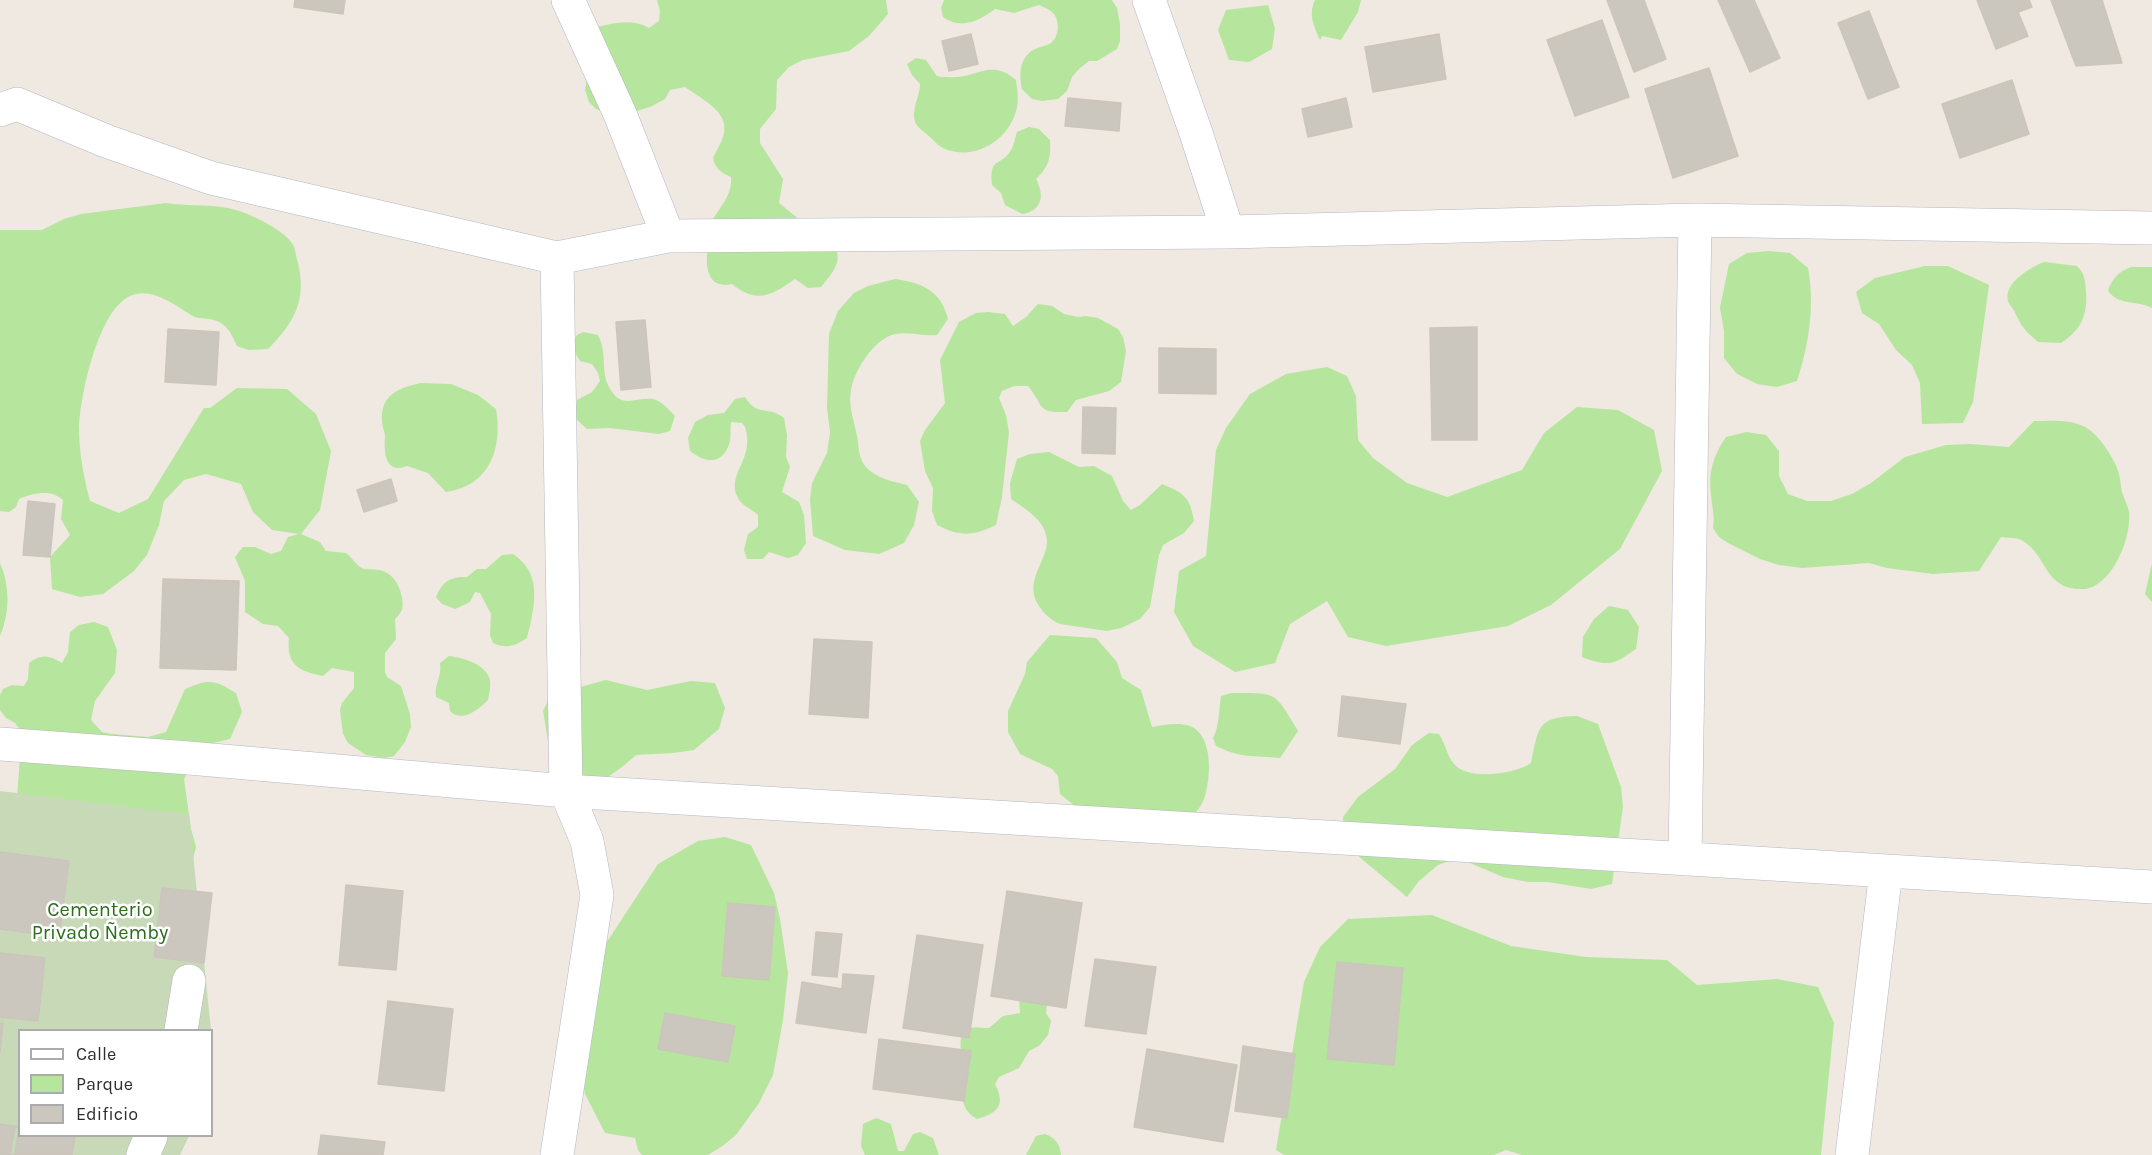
<!DOCTYPE html>
<html>
<head>
<meta charset="utf-8">
<style>
  body { margin:0 }
  #map { position:relative; width:2152px; height:1155px; overflow:hidden; background:#efe9e1; font-family:Karla,sans-serif }
  canvas { display:block }
  .legend { position:absolute; left:18px; top:1029px; width:195px; height:108px; box-sizing:border-box; background:#fff; border:2px solid #ababab; margin:0; padding:8px 10px; list-style:none; font-size:18px; color:#2e2e2e }
  .legend li { display:flex; align-items:center; gap:12px; height:30px }
  .legend b { width:30px; border:2px solid #ababab }
</style>
</head>
<body>
<div id="map">
<canvas width="2152" height="1155"></canvas>
<ul class="legend">
<li><b style="height:8px;background:#fff"></b>Calle</li>
<li><b style="height:16px;background:#b6e59e"></b>Parque</li>
<li><b style="height:16px;background:#cbc7bf"></b>Edificio</li>
</ul>
</div>
<script>
const ctx = document.querySelector('canvas').getContext('2d');
ctx.lineJoin = 'round';
function fillPath(path, color) { ctx.fillStyle = color; ctx.fill(path, 'evenodd'); }
function stroke(path, color, width, dash) { ctx.strokeStyle = color; ctx.lineWidth = width; ctx.lineCap = dash ? 'butt' : 'round'; ctx.setLineDash(dash || []); ctx.stroke(path); }
function write(font, color, halo, rows, align = 'center') {
  ctx.font = font + ' Karla,sans-serif'; ctx.lineWidth = 5; ctx.setLineDash([]); ctx.textBaseline = 'middle'; ctx.strokeStyle = halo; ctx.fillStyle = color; for (const [text, x, y, turn = 0] of rows) {
    ctx.save(); ctx.translate(x, y); ctx.rotate((+turn || 0) * Math.PI / 180); ctx.textAlign = isNaN(turn) ? turn : align; if (halo) ctx.strokeText(text, 0, 0); ctx.fillText(text, 0, 0); ctx.restore();
  }
}
fillPath(new Path2D(`
  M657,0H886L888,14L869,36L849,51L803,60L789,67L777,80L776,109L760,129V143L783,179L779,203L805,224L830,230C841,259 842,262 821,287L808,288L795,279C771,296 757,304 732,284C706,290 705,264 708,246C708,242 707,237 708,232C713,211 733,200 731,177C722,173 715,169 713,158C716,151 721,144 723,137C732,112 701,99 685,87L670,90L665,99L650,107L637,111L611,115L596,109L589,102L585,90L596,27C614,23 632,18 649,28L659,21L660,11Z
  M944,0H1112L1117,8L1120,24V41L1117,49L1097,61H1089L1079,69L1072,77L1067,91L1058,99L1042,101L1032,99L1022,89C1019,75 1019,59 1033,50C1038,47 1046,46 1051,43C1060,36 1060,19 1052,12C1049,9 1043,7 1039,5L1014,13L995,9C979,21 961,30 943,17L941,8Z
  M1315,0H1361L1358,12L1341,40L1322,36L1320,40C1314,26 1308,15 1315,0Z
  M1268,5L1275,28L1272,49L1249,62L1229,60L1218,30L1226,10Z
  M916,58L926,60C929,64 935,74 937,76C939,77 945,77 947,77C975,80 990,57 1016,80C1017,89 1019,99 1017,107C1011,138 978,160 948,150C940,148 935,142 930,137C926,133 919,129 916,124C910,111 920,97 920,84L912,75L907,64Z
  M1029,127L1039,129L1050,140C1051,157 1049,167 1036,179C1045,196 1042,211 1022,214L1005,205L1001,193L992,185C989,155 1001,168 1011,150C1014,146 1015,138 1017,132Z
  M166,203C190,207 216,203 239,211C254,216 286,231 293,245C296,250 296,258 298,263C307,300 294,323 268,349L249,350L237,346C231,332 225,321 209,319C203,318 197,319 191,315C176,306 156,290 136,294C99,301 80,397 79,428C79,453 84,478 90,501L119,513L148,499L204,408H210L237,388L287,389L316,414L331,451L320,510L301,534L320,542L326,551L346,553C351,557 355,563 360,567C366,571 372,568 379,570C392,572 400,585 402,598C404,607 402,613 395,619L396,639L385,653V672L387,677L401,686L410,714L411,727L405,742L394,756L384,758L366,755L348,743L343,734L340,710L342,703L354,688V672L332,668L323,676C299,671 286,665 289,638L278,626L263,624L245,612V581L235,557L243,547H255L271,554L281,551L288,537L299,534L272,530L253,512L241,484L206,474L184,480L164,501L159,525L147,555L134,571L103,594L80,597L52,589L50,557L70,535L61,519L63,500C51,489 33,493 19,499L16,507L9,512L0,511V230H42L64,219L81,214Z
  M1769,251L1790,253L1808,268C1815,305 1809,345 1797,381L1777,387L1757,384L1737,374L1724,358V331L1720,308L1729,264L1747,253Z
  M2044,262L2077,266C2085,274 2085,280 2086,291C2088,315 2081,330 2061,343L2038,342C2025,330 2023,329 2015,313C2014,309 2009,305 2008,301C2003,283 2031,267 2044,262Z
  M1925,266H1948L1989,285L1973,402L1963,423L1922,424L1920,383L1912,365L1896,350L1879,324L1862,313L1856,292L1875,278Z
  M2131,267H2152V308C2137,300 2117,306 2108,290C2113,278 2118,272 2131,267Z
  M895,279C923,283 941,291 948,319L937,335C921,337 902,329 887,337C870,346 854,372 851,390C848,405 854,421 857,436C859,446 858,458 866,467C877,479 892,481 907,485L919,502L914,525L904,543L879,554L845,550L813,536L810,499L812,483L827,453L830,432L827,408L829,334L838,311L854,293L868,286Z
  M1038,304L1052,306L1064,314L1078,317L1086,316L1098,318L1118,329L1123,337L1126,351L1121,382L1109,391L1076,400L1067,412C1035,413 1045,406 1028,386H1014L1002,391L999,398L1006,415L1009,432L1002,497L996,525C973,536 960,537 937,525L932,511L933,488L925,471L920,441L925,430L945,403L940,360L959,322L976,313L988,312L1005,314L1013,326L1026,317Z
  M583,332L598,335C607,352 601,370 608,385C621,411 633,397 653,399C662,401 669,410 675,416L670,431L659,434L610,428L587,429L575,418L577,400L592,392L600,381L598,373L592,364L580,361L571,346L577,335Z
  M1327,367L1347,376L1356,396L1358,440L1373,458L1407,483L1447,497L1522,470L1544,433L1577,407L1618,410L1654,430L1662,471L1620,549L1551,605L1508,626L1386,646L1348,637L1327,601L1290,624L1275,663L1235,672L1193,646L1174,612L1179,571L1206,556L1216,450L1226,428L1250,394L1286,374Z
  M421,383L451,384L478,395L496,409C503,449 489,486 446,492L428,473L407,466C384,475 384,450 385,436C385,431 382,427 382,422C380,394 399,388 421,383Z
  M745,397C758,418 768,405 784,418L787,435L786,457L790,467L782,492L799,502L804,515L806,543L798,555L788,558L769,552L763,559H747L744,550L748,534L758,527V515C752,509 740,505 737,496C728,475 750,462 747,436C746,430 746,427 742,423L731,422C730,429 731,435 730,441C724,465 706,464 690,451L688,438L695,422L708,415L724,413L735,399Z
  M2034,421C2052,421 2076,418 2091,431C2102,440 2112,456 2117,468C2121,477 2120,486 2123,495C2125,500 2128,507 2129,512C2132,537 2112,587 2084,589C2044,591 2048,556 2023,541C2017,537 2007,538 2001,537L1979,571L1933,574L1887,568L1869,563L1802,568L1779,565L1760,559L1728,543L1719,537L1713,528C1715,517 1712,507 1711,495C1708,472 1713,456 1726,437L1746,432L1766,435L1779,451V476L1788,494L1807,501H1831L1852,494L1871,483L1905,457L1946,445L1970,444L2009,447Z
  M1049,452L1079,467L1094,466L1112,476L1123,501L1131,510L1140,505L1162,484C1184,493 1190,497 1194,521L1184,533L1163,545L1159,555L1150,607L1140,619L1121,628L1107,631L1060,624C1051,620 1044,614 1039,606C1021,579 1053,557 1046,535C1042,518 1025,509 1011,499L1010,483L1017,459L1030,454Z
  M513,554C544,574 534,609 527,638C515,646 507,649 493,643L490,635L491,614L480,593L475,592L470,602L455,609L442,604L436,597C442,582 450,576 467,577L477,569H486L502,555Z
  M0,563C10,586 10,612 0,636Z
  M2152,563V602L2145,594Z
  M1609,606L1628,610L1639,627L1636,649C1613,665 1609,667 1582,657L1583,637L1594,619Z
  M94,622L108,627L117,650L115,673L95,701L91,720L102,732L112,734L148,737L166,732L185,689C209,679 214,679 236,693L242,712L230,739L213,743L200,751L184,779L191,829L196,847L190,871L17,798L21,742L25,736L15,723L6,718L0,710V695L3,689L12,685L24,686L28,679L29,663C41,654 49,655 62,663L68,652L70,632L79,625Z
  M1050,635L1096,638L1117,662L1122,678L1141,690L1152,727C1163,725 1178,722 1190,726C1214,735 1211,780 1204,799C1201,808 1193,815 1187,823L1075,806L1060,794L1058,776L1052,769L1020,754L1008,732V711L1025,674L1027,662Z
  M449,656C464,658 486,664 490,680C491,686 489,695 488,700C478,710 462,723 450,711L449,703L436,697C434,683 442,678 440,663Z
  M606,680L647,690L691,681L715,683L725,708L719,729L694,750L673,753L636,755L622,767L595,786L551,759L543,711L551,695Z
  M1231,693C1278,693 1274,691 1298,731L1280,758C1252,755 1243,759 1216,746L1213,738C1219,728 1219,709 1221,696Z
  M1577,716L1598,724L1621,787L1623,807L1612,884L1591,889L1548,882H1528L1503,877L1458,858L1438,865L1419,881L1407,897L1357,855L1344,836L1343,817L1358,797L1395,769L1412,745L1429,733L1439,734C1445,743 1448,758 1454,764C1468,781 1516,774 1531,763C1539,728 1536,717 1577,716Z
  M725,837L751,845L774,893L780,919L788,973L783,1020L773,1075L759,1103L736,1135L721,1147L708,1155H642L638,1150L635,1138L605,1133L585,1094L580,1070L601,951L658,864L698,841Z
  M1432,915L1511,946L1586,957L1667,960L1697,985L1777,979L1818,987L1834,1023L1821,1155H1522L1506,1150L1494,1155H1284L1276,1150L1304,982L1320,947L1348,919Z
  M1019,998L1047,1003L1046,1013L1051,1021L1048,1035L1039,1046L1029,1051L1019,1068L999,1077L995,1084C1006,1105 998,1113 977,1119C950,1103 970,1080 970,1058L961,1051C959,1024 966,1027 989,1028L1003,1016L1020,1013Z
  M876,1118L891,1124L898,1151H904L913,1134L920,1132L933,1138L939,1155H865L861,1146L863,1124Z
  M1045,1134C1055,1138 1060,1143 1061,1155H1026L1036,1136Z`), '#b6e59e');
fillPath(new Path2D(`
  M0,791L189,814L211,1030H20V1136H189L180,1155H0Z`), '#c8d9b8');
const building = new Path2D(`
  M295,0H345L343,14L294,7Z
  M1607,0H1644L1666,59L1634,72Z
  M1718,0H1754L1780,58L1750,72Z
  M1977,0H2029L2032,7L2018,12L2028,36L1996,49Z
  M2051,0H2102L2122,63L2076,66Z
  M1869,11L1899,87L1868,99L1838,23Z
  M1602,20L1629,97L1575,116L1547,40Z
  M971,34L978,64L949,71L942,41Z
  M1439,34L1446,79L1373,92L1365,47Z
  M1709,68L1738,156L1673,178L1645,89Z
  M2012,80L2029,134L1960,158L1942,104Z
  M1068,98L1121,103L1119,131L1065,126Z
  M1346,98L1352,127L1308,137L1302,109Z
  M645,320L651,387L621,390L616,322Z
  M1477,327V440H1432L1430,328Z
  M168,329L219,332L216,385L165,382Z
  M1159,348L1216,349V394L1159,393Z
  M1083,407L1116,408L1115,454L1082,453Z
  M391,479L397,501L364,512L357,490Z
  M28,501L55,504L50,557L23,555Z
  M163,579L239,581L236,670L160,668Z
  M814,639L872,642L868,718L809,714Z
  M1342,696L1406,704L1400,744L1338,736Z
  M0,852L69,861L59,937L0,929Z
  M346,885L403,891L396,970L339,965Z
  M162,888L212,893L204,963L154,957Z
  M1007,891L1082,903L1066,1008L991,996Z
  M728,903L775,907L769,980L722,976Z
  M816,932L842,934L837,977L812,975Z
  M917,935L983,945L969,1038L903,1028Z
  M0,953L45,958L38,1021L0,1017Z
  M1095,959L1156,967L1146,1034L1085,1026Z
  M1337,962L1403,968L1394,1065L1327,1059Z
  M843,974L874,976L866,1033L796,1023L802,982L842,989Z
  M388,1001L453,1009L444,1091L378,1084Z
  M665,1013L735,1026L728,1062L658,1049Z
  M0,1023H3L0,1052Z
  M879,1039L971,1051L964,1101L873,1089Z
  M1243,1046L1295,1054L1287,1118L1235,1111Z
  M1147,1049L1237,1065L1223,1142L1134,1127Z
  M0,1124L19,1127L15,1155H0Z
  M15,1126L20,1127V1136H75L72,1155H10Z
  M321,1135L385,1142L383,1155H318Z`);
fillPath(building, '#cbc7bf');
stroke(building, '#cbc5ba', 1.5);
const minor = new Path2D(`
  M0,110L17,104L106,141L211,178L557,258
  M1228,232L1695,220
  M668,236L1228,232L1196,133L1149,0
  M0,744L189,758L566,791L2152,887
  M1685,859L1695,220L2152,228
  M181,1030L189,981
  M143,1155L151,1136
  M557,1155L597,895L587,841L566,791L557,258L668,236L620,114L568,0
  M1852,1155L1886,871`);
stroke(minor, '#b4b7c1', 34);
stroke(minor, '#fff', 33);
write('20px', '#2c6e1b', '#fff', [
  ["Cementerio",100,910],
  ["Privado Ñemby",100,933]
]);
</script>
</body>
</html>
